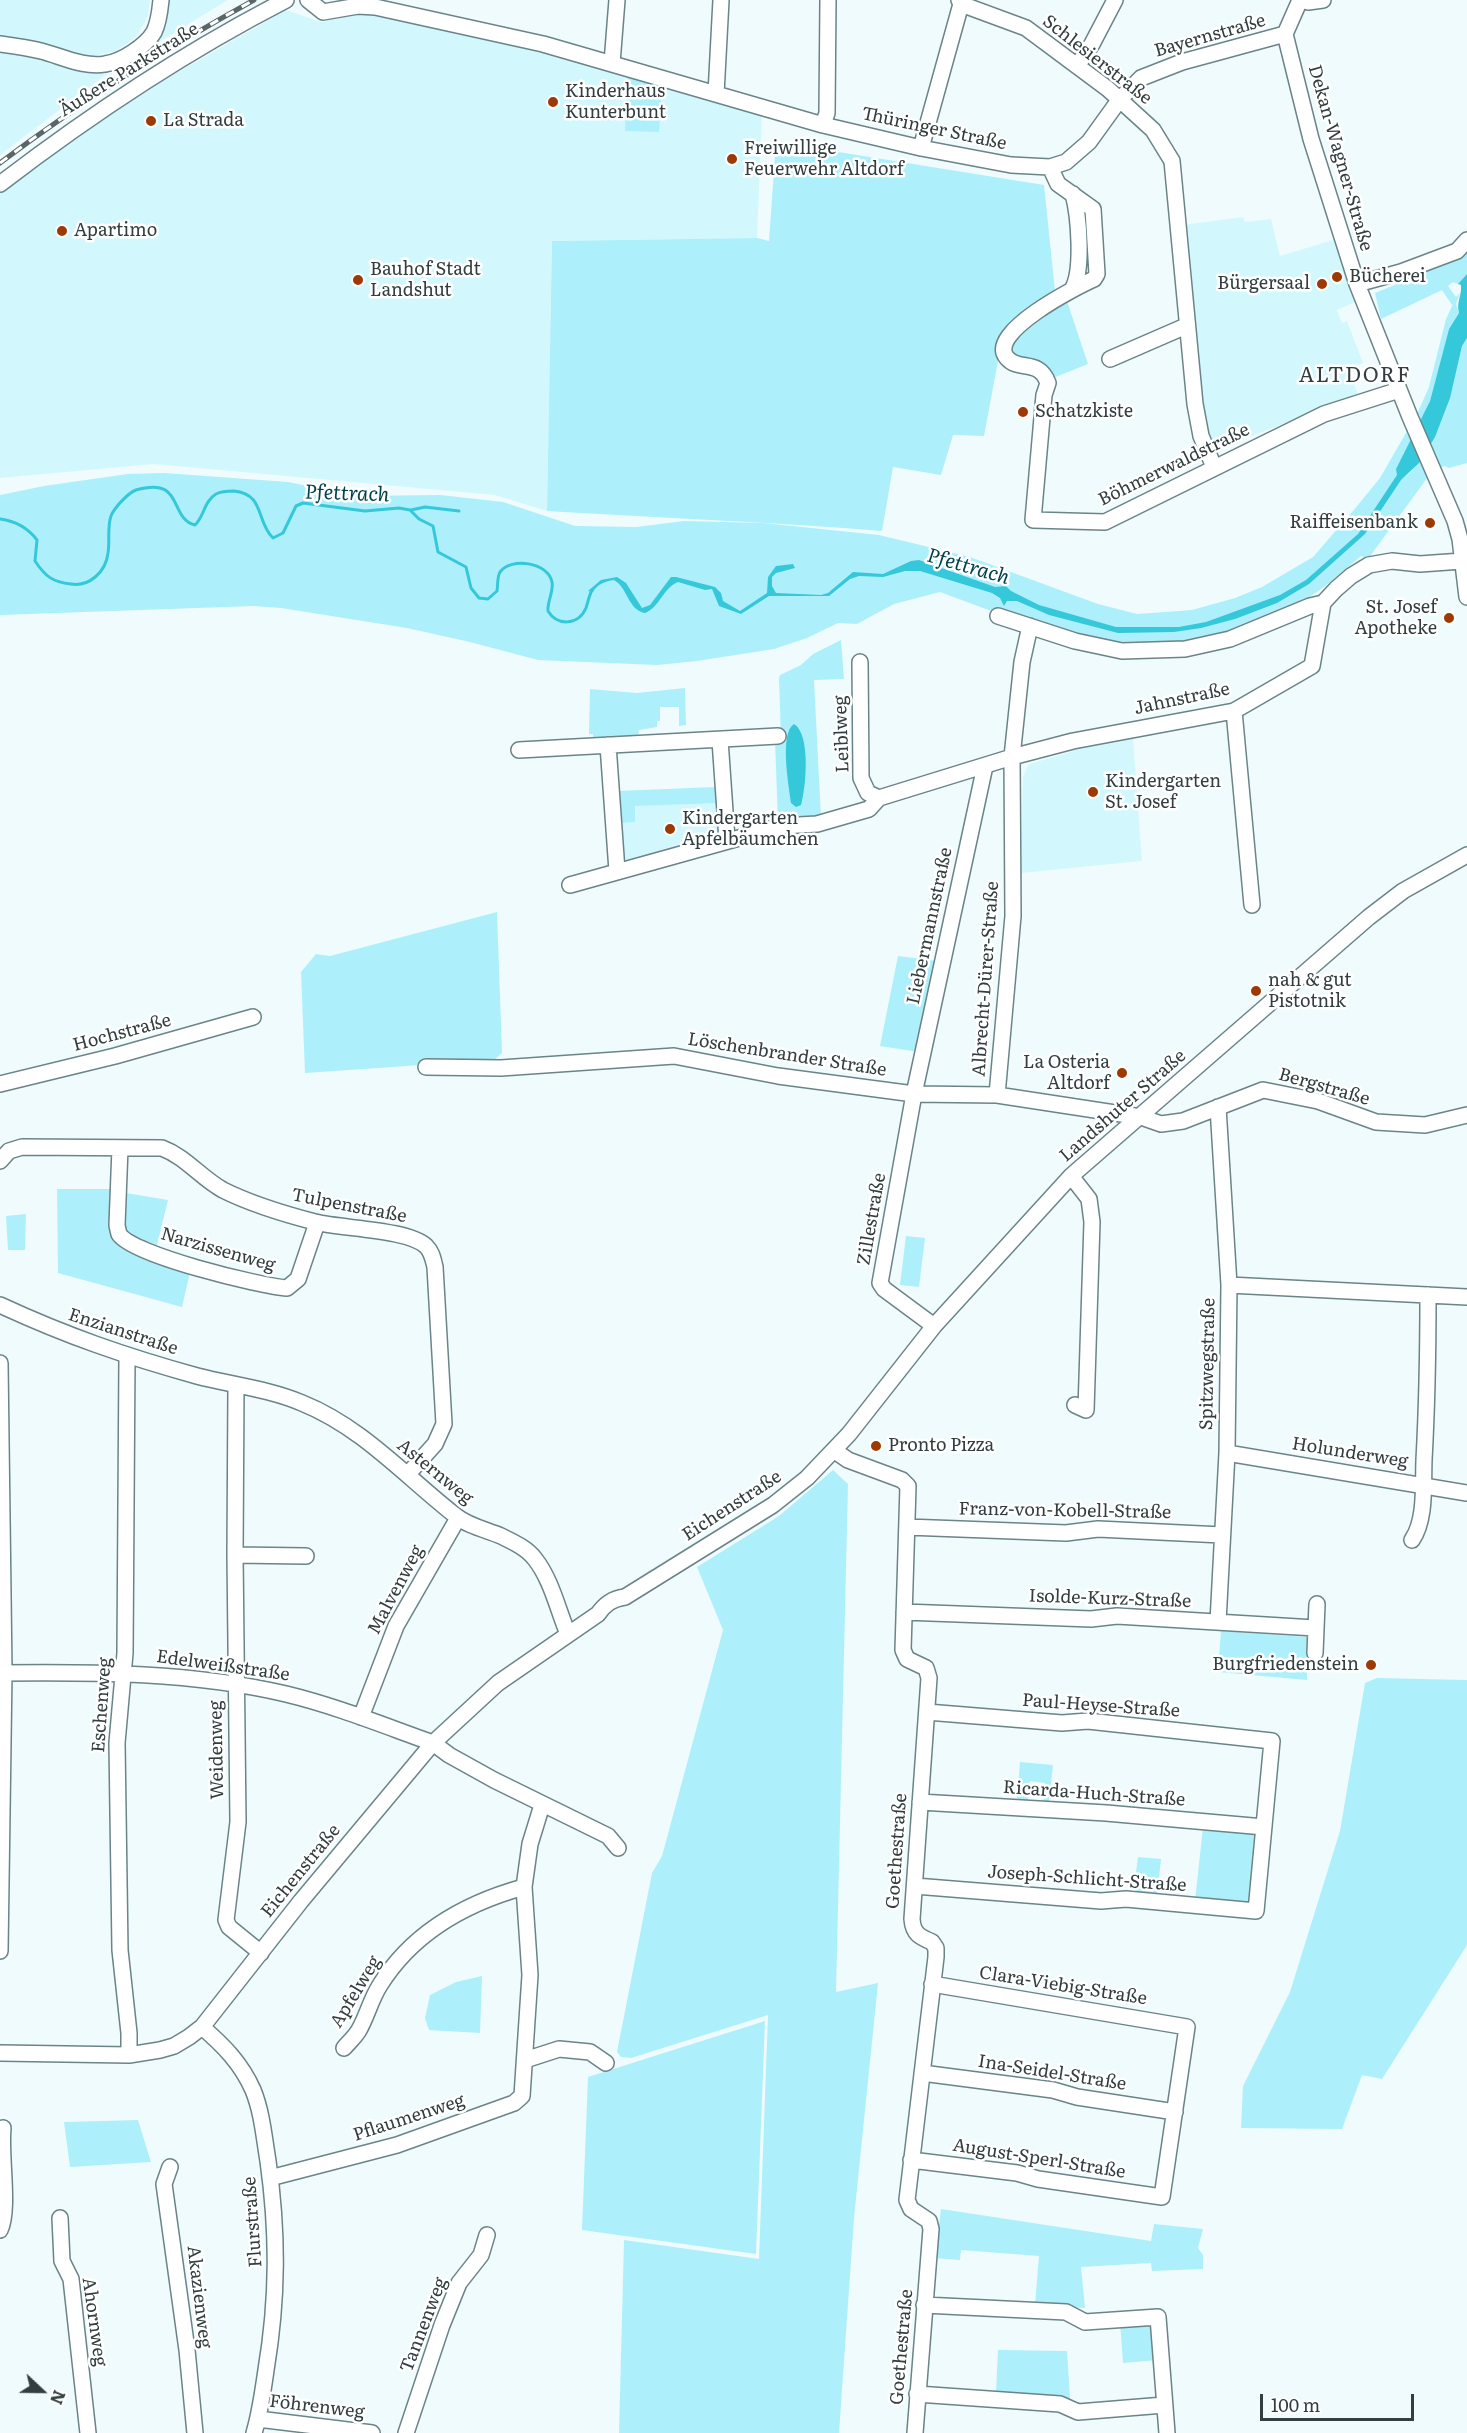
<!DOCTYPE html>
<html>
<head>
<meta charset="utf-8">
<style>
  body { margin:0 }
  #map { position:relative; width:1467px; height:2433px; overflow:hidden; background:#f0fbfd; font-family:Literata,serif }
  canvas { display:block }
  .north { position:absolute; left:12px; top:2361px; width:60px; height:60px; -webkit-text-stroke:4px #fff; paint-order:stroke; rotate:112deg; font-size:16px; font-weight:700; line-height:24px; text-align:center; color:#323e3f }
  .north::after { content:''; display:block; margin:auto; width:21px; height:27px; background:#323e3f; clip-path:polygon(50% 0,100% 100%,50% 72%,0 100%) }
  .scale { position:absolute; left:1260px; top:2394px; width:154px; height:27px; box-sizing:border-box; border:3px solid #323e3f; border-top:0; padding-left:8px; font-size:18px; line-height:21px; white-space:nowrap; color:#323e3f; -webkit-text-stroke:4px #fff; paint-order:stroke }
</style>
</head>
<body>
<div id="map">
<canvas width="1467" height="2433"></canvas>
<div class="north">N</div>
<div class="scale">100 m</div>
</div>
<script>
const ctx = document.querySelector('canvas').getContext('2d');
ctx.lineJoin = 'round';
function fillPath(path, color) { ctx.fillStyle = color; ctx.fill(path, 'evenodd'); }
function stroke(path, color, width, dash) { ctx.strokeStyle = color; ctx.lineWidth = width; ctx.lineCap = dash ? 'butt' : 'round'; ctx.setLineDash(dash || []); ctx.stroke(path); }
function write(font, color, halo, rows, align = 'center') {
  ctx.font = font + ' Literata,serif'; ctx.lineWidth = 5; ctx.setLineDash([]); ctx.textBaseline = 'middle'; ctx.strokeStyle = halo; ctx.fillStyle = color; for (const [text, x, y, turn = 0] of rows) {
    ctx.save(); ctx.translate(x, y); ctx.rotate((+turn || 0) * Math.PI / 180); ctx.textAlign = isNaN(turn) ? turn : align; if (halo) ctx.strokeText(text, 0, 0); ctx.fillText(text, 0, 0); ctx.restore();
  }
}
fillPath(new Path2D(`
  M0,0H150L148,16L136,37L116,51L83,58L0,38Z
  M166,0H228L108,73L0,155V47L107,69L164,28Z
  M286,10L321,22L374,11L542,48L762,114L757,238L552,241L547,511L495,495L154,464L0,478V191L79,129Z
  M1243,217L1245,222L1271,219L1280,256L1333,240L1355,302L1337,310L1342,323L1347,321L1363,363L1348,369L1358,394L1219,449L1212,442L1208,432L1201,401L1183,225Z
  M1133,738L1142,861L1021,873L1023,777L1027,767L1029,764L1074,751L1075,748Z
  M717,787L719,838L630,863L622,855L619,791Z`), '#d2f8fe');
fillPath(new Path2D(`
  M629,76L656,84L662,89L659,132L625,131L627,78Z
  M776,142L1044,185L1055,291L1003,334L984,436L953,435L941,475L893,467L882,531C771,522 659,518 547,511L552,241L757,238L769,241Z
  M1467,249V274L1458,284L1453,282L1448,286L1456,297L1460,293L1456,304L1459,313L1449,329L1430,401L1396,469L1401,480C1437,454 1452,387 1462,346L1467,338V463L1449,468L1445,466L1433,470L1368,559L1361,556L1324,587L1287,612L1247,627L1186,642L1128,645L1105,641L1002,615L940,592L894,604L857,624L838,623L807,638L774,649L697,661L657,665L538,660L470,642L407,628L281,608L254,606L0,615V495L44,486L128,474L164,473L288,482L356,496L440,495L503,502L575,526L636,527L684,521L763,523L879,535L970,557L1098,604L1137,614L1192,610L1235,598L1262,587L1313,557L1353,511L1380,478L1418,412L1429,387L1446,319L1453,304L1452,305L1442,290L1381,319L1375,293L1450,262Z
  M1066,298L1088,364L1053,378L1011,356L1012,342L1019,332Z
  M841,640L844,679L814,680L821,817L815,820L803,816L778,822L775,740L781,739L779,678L780,675L801,665L813,654Z
  M685,688L686,725L679,726V707H660V721H657V727L639,730L638,736H621V738L593,741V734H589L590,689L637,693Z
  M717,787L718,803L635,806V822L621,823L619,791Z
  M497,912L502,1053L494,1060L305,1073L301,972L316,954L330,956Z
  M898,956L938,961L919,1052L880,1046Z
  M57,1189H112L110,1228L113,1241L125,1250L190,1272L182,1307L58,1273Z
  M126,1193L168,1200L157,1245L129,1234L125,1229Z
  M26,1214L25,1250H8L6,1216Z
  M906,1236L925,1238L919,1287L900,1285Z
  M833,1470L848,1484L836,1992L878,1983L854,2218L839,2433H619L624,2240L759,2259L768,2015L631,2058L621,2057L617,2052L652,1873L662,1856L723,1630L697,1567L779,1516Z
  M1221,1631L1307,1637V1680L1218,1672Z
  M1377,1678L1467,1680V1945L1382,2079L1362,2075L1342,2129L1241,2128L1243,2086L1290,1992L1340,1831L1365,1683Z
  M1020,1762L1053,1765L1049,1803H1043L1045,1783L1030,1781L1028,1801H1017Z
  M1203,1827L1257,1831L1251,1905L1195,1901Z
  M1138,1857L1161,1859L1157,1897L1133,1894Z
  M482,1976L480,2033L429,2030L425,2018L430,1995L456,1982Z
  M765,2021L756,2254L582,2230L588,2077Z
  M138,2120L151,2162L70,2167L64,2122Z
  M941,2209L1151,2241L1154,2224L1203,2229L1198,2248L1203,2255V2269L1152,2271L1151,2263L1081,2267L1085,2308L1035,2305L1039,2256L961,2250L960,2260L935,2258Z
  M1120,2322L1153,2323L1158,2360L1123,2363Z
  M998,2350L1067,2351L1070,2399L996,2392Z`), '#adf0fb');
fillPath(new Path2D(`
  M1467,274V338L1462,346L1450,398L1435,437L1419,463L1401,480L1365,534L1309,584L1277,603L1235,619L1201,628L1174,632L1118,633L1049,615L1017,601H1007L1004,606L1000,598L992,593L920,571H905L883,577L859,576L850,579L829,596H769L741,614L719,606L712,589L705,590L678,582C663,588 660,607 645,613C628,610 628,588 614,580C606,581 597,584 593,592L588,591L601,580L617,577L626,583L642,608L650,605L671,577H676L715,587L721,593L723,601L740,611L767,593L768,577L776,566L793,564L795,568L776,573L772,577V586L776,593L821,595L828,593L853,572L883,574L911,561L919,560L995,587L1006,586L1011,591L1039,605L1116,627H1179L1206,622L1280,595L1306,580L1358,534L1397,475L1396,469L1430,401L1449,329L1459,313C1456,302 1462,296 1461,285L1458,284Z
  M794,724C811,734 806,788 801,805L796,807L791,803C789,787 779,733 794,724Z`), '#35c7da');
stroke(new Path2D(`
  M411,510L425,507L459,511
  M0,519C15,521 28,528 37,540L35,561C45,576 52,582 71,584C89,587 106,572 108,553C110,542 107,527 111,516C114,508 128,493 136,490C185,476 168,518 195,525C204,517 204,501 216,494C220,492 229,491 234,491C265,494 256,522 273,538L283,533L296,506L303,503L365,511L399,508L410,510L419,519L433,526L438,552L466,567L471,588L479,598L488,599L497,591C498,585 497,577 500,572C511,557 548,562 552,582C554,592 547,601 548,611C557,626 578,626 586,608C588,602 589,596 592,590`), '#35c7da', 3);
const minor = new Path2D(`
  M308,0L323,12L358,6L375,7L543,44L823,125L921,148L1011,165L1050,167L1066,162L1089,142L1120,99L1141,78L1182,62L1285,34
  M1300,0L1285,34L1311,139L1357,284L1410,417L1455,521L1460,539L1467,597
  M1302,0L1308,2L1323,0
  M961,4L1026,28L1108,89L1153,130L1172,161L1195,404L1201,436L1214,467
  M0,44C14,46 28,48 41,51C61,56 84,68 105,64C121,62 146,46 154,32C159,22 160,10 161,0
  M612,63L617,0
  M1077,66L1092,44L1115,0
  M716,94L721,0
  M823,125L827,113L828,0
  M921,148L961,4L959,0
  M1050,167L1058,184L1093,209L1097,274L1094,279C1078,286 985,333 1007,358C1019,372 1039,358 1048,383L1044,395L1033,520L1105,522L1324,414L1399,390
  M0,184C90,115 185,52 286,0
  M1073,194C1079,216 1083,269 1073,288
  M1357,284L1401,272L1457,251L1467,240
  M1110,359L1186,326
  M998,616L1075,641L1122,651L1185,649L1230,639L1310,606L1323,603
  M860,662L861,778L868,793L879,798
  M1234,711L1252,905
  M720,740L727,840
  M608,745L617,871
  M519,750L778,736
  M879,798L1012,757L1073,741L1234,711L1312,666L1323,603L1336,589L1351,576L1369,565L1392,561L1420,564L1462,561
  M570,885L782,826L817,824L869,809L879,798
  M426,1067L501,1068L674,1056L778,1076L914,1094L997,1095L1141,1117L1161,1124L1183,1121L1263,1090L1318,1101L1376,1122L1425,1125L1467,1115
  M0,1084L115,1056L253,1017
  M997,1095L1013,916L1012,757L1022,662L1030,626
  M1218,1107L1229,1285L1227,1453L1218,1622
  M120,1148L117,1225C117,1226 119,1234 119,1234C132,1255 260,1286 287,1288L298,1279L317,1223
  M0,1161L9,1151L22,1147L162,1148C186,1157 201,1178 223,1190C251,1204 284,1214 315,1222C343,1229 407,1229 426,1246C432,1252 433,1259 435,1267L444,1424L435,1444L408,1474
  M1071,1176L1089,1199L1092,1222L1086,1410L1075,1405
  M1229,1285L1467,1297
  M0,1305C67,1336 125,1356 197,1376C232,1385 269,1389 302,1403C362,1427 406,1477 456,1516C468,1526 487,1530 501,1536C513,1542 527,1548 535,1559C551,1579 558,1610 568,1634
  M934,1326L884,1289L880,1283L914,1094L985,766
  M127,1357L125,1653L117,1743L120,1950L129,2033V2055
  M0,1363L4,1672L0,1951
  M236,1386L235,1555L238,1822L226,1920L229,1927L261,1953
  M835,1451L848,1460L902,1480L908,1486L903,1650L907,1659L926,1668L929,1678L912,1919C913,1934 920,1937 932,1942L936,1948V1957L907,2200L911,2209L929,2221L931,2229L915,2433
  M1227,1453L1467,1493
  M907,1527L1066,1533L1098,1529L1222,1535
  M1412,1540C1426,1520 1423,1485 1424,1460C1427,1405 1428,1350 1428,1295
  M235,1555L306,1556
  M904,1612L1091,1619L1117,1616L1315,1628
  M1315,1653L1317,1604
  M0,1673C96,1672 192,1672 286,1694C336,1706 385,1726 433,1743L449,1755L494,1780L608,1836L618,1848
  M361,1717L396,1626L458,1518
  M920,1802L1106,1813L1264,1827
  M915,1886L1101,1901L1126,1899L1256,1911L1272,1741L1088,1721L1062,1723L927,1712
  M202,2027C223,2045 241,2063 253,2090C262,2112 264,2137 268,2161C278,2233 278,2298 266,2370C263,2391 260,2413 254,2433
  M344,2048C349,2042 355,2037 359,2030C367,2016 371,1999 380,1985C413,1932 466,1903 524,1887
  M0,2053L129,2055L160,2050L174,2046L189,2037L202,2027L301,1901L433,1743L498,1683L598,1614C605,1604 612,1599 625,1597L773,1505L807,1478L849,1434L934,1326L1071,1176L1369,917L1403,891L1467,855
  M525,2060L559,2049L590,2052L606,2063
  M922,2073L1053,2090L1077,2097L1175,2112
  M911,2160L1017,2173L1038,2179L1162,2197L1187,2027L932,1984
  M170,2167L164,2184L187,2350L195,2433
  M270,2178L397,2145L514,2103L522,2096L530,1975L524,1887L530,1844L542,1805
  M60,2218L62,2261L71,2279L88,2433
  M0,2230C10,2209 0,2156 3,2128
  M924,2305L1066,2312L1085,2322L1158,2317L1167,2433
  M917,2394L1060,2404L1078,2412L1164,2405
  M258,2419L372,2433
  M406,2433L442,2325L459,2283L481,2255L487,2235`);
stroke(minor, '#6a8488', 18);
stroke(minor, '#fff', 15);
const rail = new Path2D(`
  M0,163C81,102 165,49 254,0`);
stroke(rail, '#5a6667', 5);
stroke(rail, '#fff', 3, [9]);
for (const [x, y, r, color] of [
  [553,102,6,"#9d3903"],
  [151,121,6,"#9d3903"],
  [732,159,6,"#9d3903"],
  [62,231,6,"#9d3903"],
  [1337,277,6,"#9d3903"],
  [358,280,6,"#9d3903"],
  [1322,284,6,"#9d3903"],
  [1023,412,6,"#9d3903"],
  [1430,523,6,"#9d3903"],
  [1449,618,6,"#9d3903"],
  [1093,792,6,"#9d3903"],
  [670,829,6,"#9d3903"],
  [1256,991,6,"#9d3903"],
  [1122,1073,6,"#9d3903"],
  [876,1446,6,"#9d3903"],
  [1371,1665,6,"#9d3903"]
]) { const dot = new Path2D(); dot.arc(x, y, r, 0, 2 * Math.PI); ctx.fillStyle = color; ctx.fill(dot); stroke(dot, '#fff', 2); }
write('18px', '#323e3f', '#fff', [
  ["Bayernstraße",1210,36,-16],
  ["Schlesierstraße",1097,60,38],
  ["Äußere Parkstraße",129,70,-32],
  ["Thüringer Straße",934,129,12],
  ["Dekan-Wagner-Straße",1340,158,74],
  ["Böhmerwaldstraße",1174,465,-26],
  ["Jahnstraße",1182,699,-12],
  ["Leiblweg",842,734,-92],
  ["Liebermannstraße",930,926,-78],
  ["Albrecht-Dürer-Straße",986,979,-86],
  ["Hochstraße",122,1033,-15],
  ["Löschenbrander Straße",787,1055,9],
  ["Bergstraße",1324,1087,16],
  ["Landshuter Straße",1123,1106,-41],
  ["Tulpenstraße",349,1206,11],
  ["Zillestraße",872,1219,-80],
  ["Narzissenweg",218,1250,16],
  ["Enzianstraße",123,1332,18],
  ["Spitzwegstraße",1208,1364,-89],
  ["Holunderweg",1350,1453,9],
  ["Asternweg",435,1472,39],
  ["Eichenstraße",732,1506,-33],
  ["Franz-von-Kobell-Straße",1065,1511,1],
  ["Malvenweg",396,1590,-62],
  ["Isolde-Kurz-Straße",1110,1599,2],
  ["Edelweißstraße",223,1666,8],
  ["Eschenweg",102,1705,-86],
  ["Paul-Heyse-Straße",1101,1706,4],
  ["Weidenweg",217,1750,-91],
  ["Ricarda-Huch-Straße",1094,1794,4],
  ["Goethestraße",897,1851,-86],
  ["Eichenstraße",301,1871,-51],
  ["Joseph-Schlicht-Straße",1087,1879,4],
  ["Clara-Viebig-Straße",1063,1986,9],
  ["Apfelweg",356,1992,-59],
  ["Ina-Seidel-Straße",1052,2073,9],
  ["Pflaumenweg",409,2118,-18],
  ["August-Sperl-Straße",1039,2159,9],
  ["Flurstraße",253,2222,-94],
  ["Akazienweg",199,2297,83],
  ["Ahornweg",94,2322,82],
  ["Tannenweg",424,2325,-69],
  ["Goethestraße",902,2347,-85],
  ["Föhrenweg",317,2407,7]
]);
write('18px', '#323e3f', '#fff', [
  ["Kinderhaus",565,92],
  ["Kunterbunt",565,113],
  ["La Strada",163,121],
  ["Freiwillige",744,149],
  ["Feuerwehr Altdorf",744,170],
  ["Apartimo",74,231],
  ["Bauhof Stadt",370,270],
  ["Landshut",370,291],
  ["Bücherei",1349,277],
  ["Bürgersaal",1310,284,"right"],
  ["Schatzkiste",1035,412],
  ["Raiffeisenbank",1418,523,"right"],
  ["St. Josef",1437,608,"right"],
  ["Apotheke",1437,629,"right"],
  ["Kindergarten",1105,782],
  ["St. Josef",1105,803],
  ["Kindergarten",682,819],
  ["Apfelbäumchen",682,840],
  ["nah & gut",1268,981],
  ["Pistotnik",1268,1002],
  ["La Osteria",1110,1063,"right"],
  ["Altdorf",1110,1084,"right"],
  ["Pronto Pizza",888,1446],
  ["Burgfriedenstein",1359,1665,"right"]
], 'left');
write('italic 20px', '#01434b', '#fff', [
  ["Pfettrach",347,494,2],
  ["Pfettrach",968,567,16]
]);
ctx.letterSpacing = '1.5px';
write('21px', '#323e3f', '#fff', [
  ["ALTDORF",1355,376]
]);
ctx.letterSpacing = '0px';
</script>
</body>
</html>
